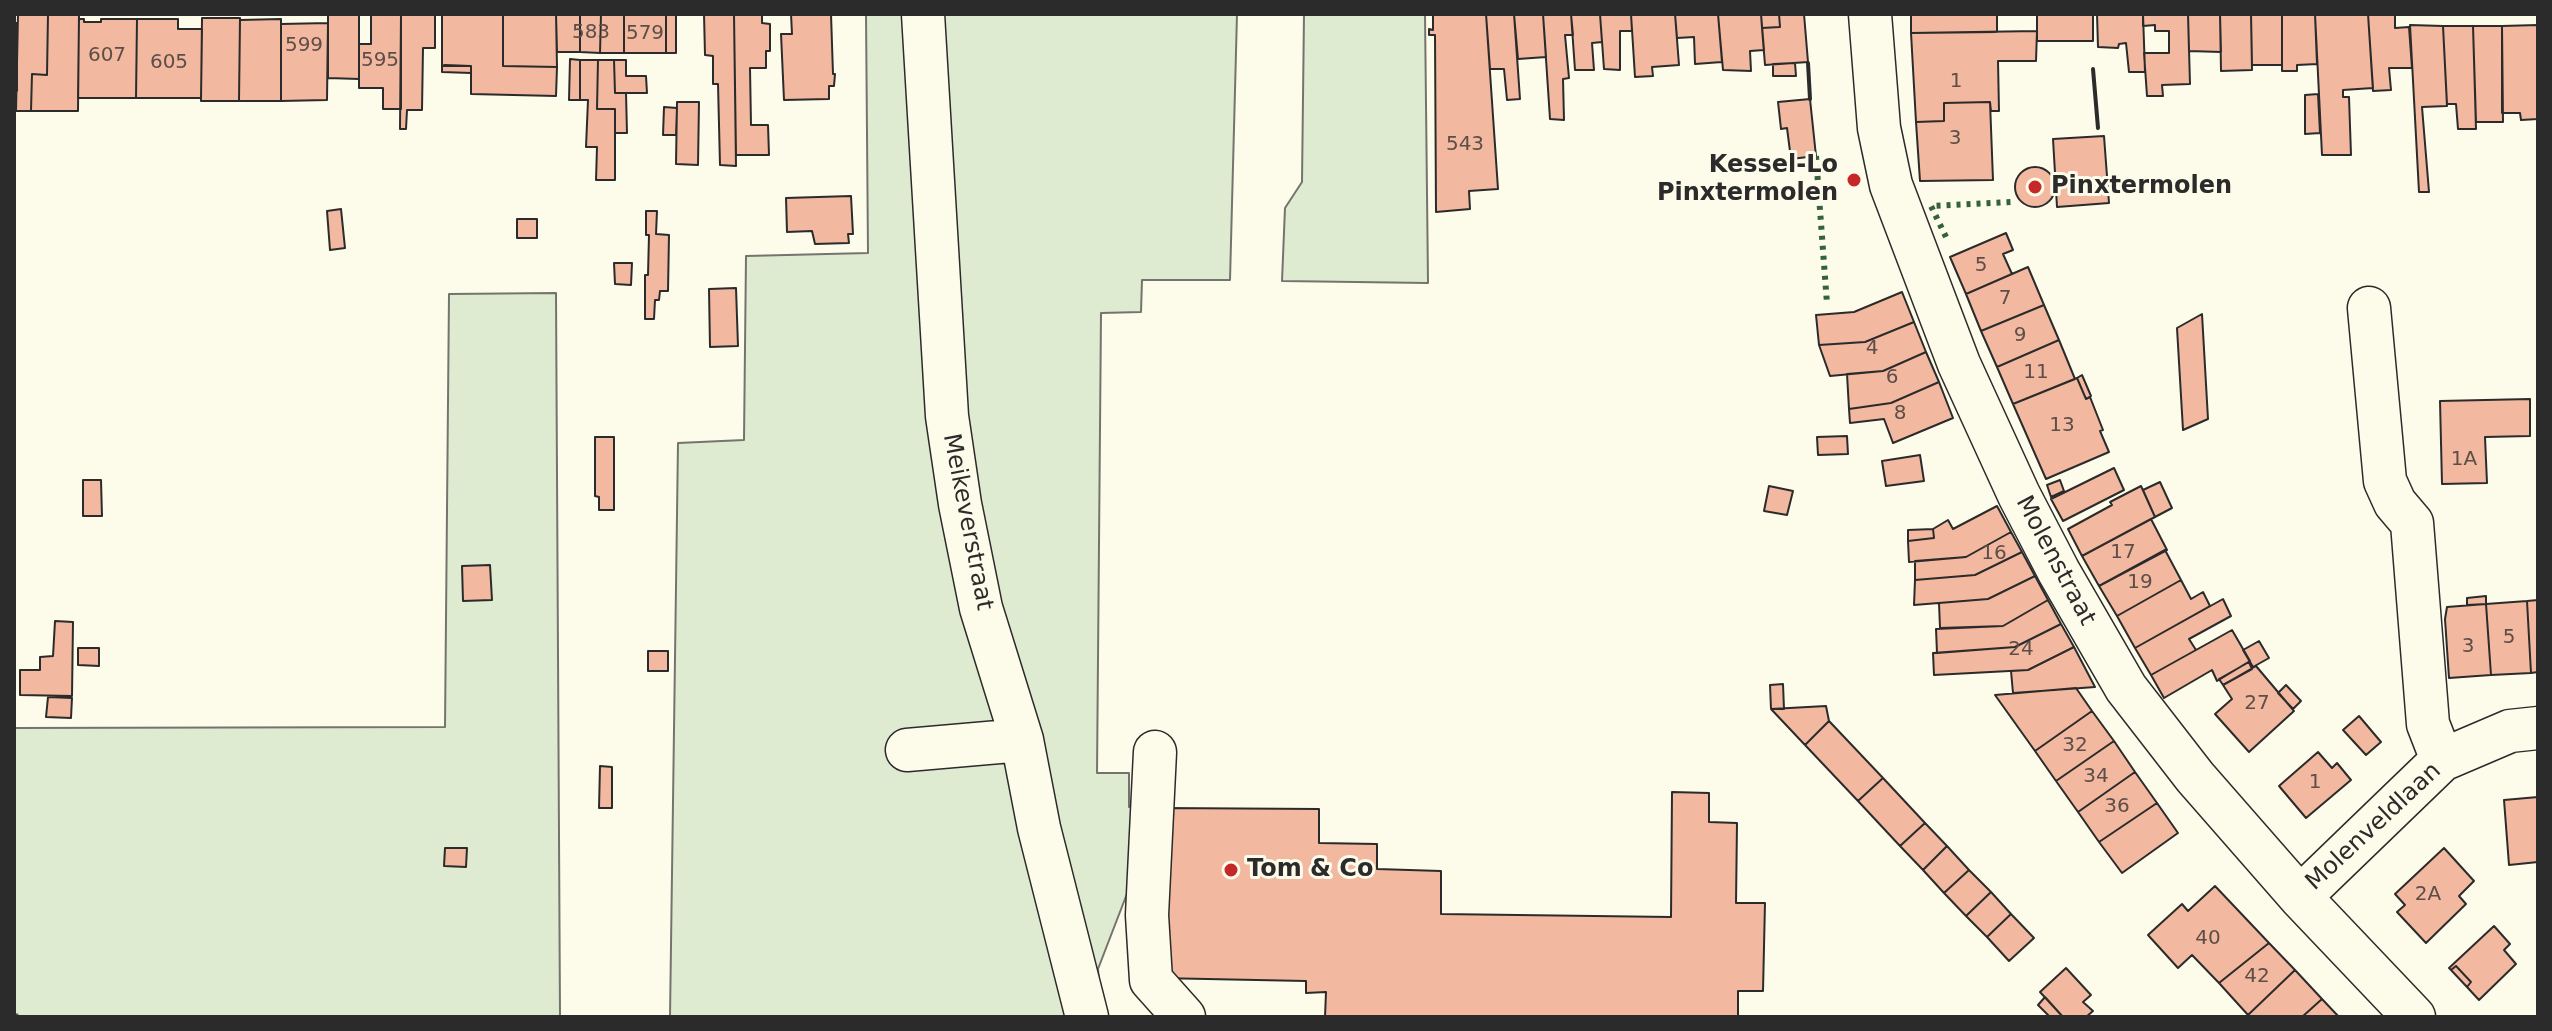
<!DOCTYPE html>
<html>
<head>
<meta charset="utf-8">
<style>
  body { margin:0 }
  #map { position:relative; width:2552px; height:1031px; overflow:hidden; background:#fdfbea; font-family:"DejaVu Sans",sans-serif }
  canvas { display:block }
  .frame { position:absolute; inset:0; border:16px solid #2b2b2b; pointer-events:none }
</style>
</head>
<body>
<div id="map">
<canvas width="2552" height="1031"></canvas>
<div class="frame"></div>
</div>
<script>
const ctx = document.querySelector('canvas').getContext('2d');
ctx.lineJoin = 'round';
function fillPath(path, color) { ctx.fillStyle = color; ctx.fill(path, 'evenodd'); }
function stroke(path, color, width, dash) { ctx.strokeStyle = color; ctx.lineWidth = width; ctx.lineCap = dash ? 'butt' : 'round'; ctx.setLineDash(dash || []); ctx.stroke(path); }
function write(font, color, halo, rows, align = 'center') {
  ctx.font = font + ' "DejaVu Sans",sans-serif'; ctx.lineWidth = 6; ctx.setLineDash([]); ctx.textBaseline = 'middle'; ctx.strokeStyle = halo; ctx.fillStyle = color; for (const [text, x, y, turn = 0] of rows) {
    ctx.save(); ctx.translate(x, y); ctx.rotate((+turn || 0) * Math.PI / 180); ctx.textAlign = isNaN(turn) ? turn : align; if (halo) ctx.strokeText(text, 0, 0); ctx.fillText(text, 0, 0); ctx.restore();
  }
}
const green = new Path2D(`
  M866,14H1237L1230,280H1142L1141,312L1101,313L1097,773H1129V807L1160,808L1098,969L1102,1017H670L678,443L744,440L746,256L868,253Z
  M1304,14H1425L1428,283L1282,281L1285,208L1302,182Z
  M556,293L560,1017L14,1016V728L445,727L449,294Z`);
fillPath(green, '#deebd1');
stroke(green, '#74746e', 2);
const building = new Path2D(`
  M18,14H48L47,75L32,74L31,111H16Z
  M48,14H79L78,111H31L32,74L47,75Z
  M328,14H359V79L328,78Z
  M371,14H401V109H383V88H359V44H371Z
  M401,14H435V48H423L422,110H407L406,129H400Z
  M442,14H503V66L557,67L556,96L471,94V66H442Z
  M503,14H556L557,67L503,66Z
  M556,14H580V52H557Z
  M580,14H601L600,53L580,52Z
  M601,14H624V53H600Z
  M624,14H666V53H624Z
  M666,14H676V53H666Z
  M704,14H734L736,166L720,165L718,84H713V56L705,55Z
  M734,14H762V23L770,24V51H766V68H750L751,125H768L769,155H736Z
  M791,14H831L833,74H835L834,86H829V99L784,100L781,34H792Z
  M1433,14H1486L1498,189L1469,191L1470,209L1436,212L1435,35H1429V29L1433,30Z
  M1486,14H1514L1520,99L1507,100L1504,69H1490Z
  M1514,14H1543L1546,57L1518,59Z
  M1543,14H1571L1573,35H1565L1569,78L1563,79L1564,120L1550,119Z
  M1571,14H1600L1602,42L1592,43L1594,70H1575Z
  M1600,14H1631L1632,31H1620V70L1604,69Z
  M1631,14H1675L1679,65L1652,67L1653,76L1635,77Z
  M1675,14H1718L1722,62L1695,64L1694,37L1677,38Z
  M1718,14H1761L1764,50L1750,51L1751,71L1723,70Z
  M1761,14H1779L1780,27L1762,28Z
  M1779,14H1804L1808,62L1765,65L1762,28L1780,27Z
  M1911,14H1997V32L1911,33Z
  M2037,14H2093V41H2037Z
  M2097,14H2143L2145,72H2129L2126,43L2119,44L2118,48L2098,47Z
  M2143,14H2188L2190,84L2162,85L2163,96H2147L2144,53H2169V31H2155V25L2143,26Z
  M2188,14H2220L2221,52L2189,51Z
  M2220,14H2251L2252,70L2221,71Z
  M2251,14H2282V65H2252Z
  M2282,14H2315L2317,64L2297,65V71H2282Z
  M2315,14H2368L2373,88L2343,90V97H2349L2351,155H2322Z
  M2368,14H2395V28L2409,27L2412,68H2389L2391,90L2373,91Z
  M202,18H240L239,101H201Z
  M79,19H84V22H101V19H137L136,98H78Z
  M137,19H178V29H202L201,98H136Z
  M281,19V101H239L240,20Z
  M14,23H17V91H14Z
  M328,23L327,100L281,101V24Z
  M2410,25L2443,26L2447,106L2422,107L2429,192H2419Z
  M2538,25V119L2521,120L2520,113H2502V26Z
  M2443,26H2473L2476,129H2458L2456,104H2447Z
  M2473,26H2502L2503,122H2476Z
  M2037,31L2036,61H1998L1999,111H1991L1990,102L1944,103V121L1916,122L1911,33Z
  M570,59L580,60V100H569Z
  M580,60H598L597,109H615V180H596L597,147H586L588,100H580Z
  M598,60H614L615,93H626L627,133H615V109H597Z
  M614,60H626V76H646L647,93H615Z
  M1795,63L1796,76H1773V64Z
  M445,65L471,66V73L442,72V66Z
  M2318,94L2320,133L2305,134V95Z
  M1810,99L1816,156L1791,159L1787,128L1781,129L1778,102Z
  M677,102H699L698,165L676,164Z
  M1990,102L1993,180L1920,181L1916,122L1944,121V103Z
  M664,107L677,108L676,135H663Z
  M2104,136L2109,203L2057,207L2053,139Z
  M2015 187a20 20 0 1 1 40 0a20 20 0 1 1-40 0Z
  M851,196L853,234H848L849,243L815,244L812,231L787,232L786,198Z
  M341,209L345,248L330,250L327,211Z
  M646,211H657L656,234L669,235L668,291H660L659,300H655L654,319H645V275H648L649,235H646Z
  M517,219H537V238H517Z
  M2006,233L2013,250L2003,254L2012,274L1966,294L1950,257Z
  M614,263H632L631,285L615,284Z
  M2028,267L2044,305L1981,331L1966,294Z
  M736,288L738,346L710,347L709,289Z
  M1902,292L1914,322L1865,342L1819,345L1816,315L1854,312Z
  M2044,305L2059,340L1997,367L1981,331Z
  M2202,314L2208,419L2183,430L2177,328Z
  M1914,322L1926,352L1883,371L1830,376L1819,345L1865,342Z
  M2059,340L2075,379L2013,404L1997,367Z
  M1926,352L1939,382L1891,403L1849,409L1847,374L1883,371Z
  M2082,375L2091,396L2086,399L2077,378Z
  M2077,378L2086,399L2090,397L2103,430L2100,431L2109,452L2046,479L2013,404Z
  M1939,382L1953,418L1893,443L1884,419L1850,423L1849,409L1891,403Z
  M2530,399V436L2485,437L2487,483L2442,484L2440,401Z
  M1847,436L1848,454L1818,455L1817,437Z
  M595,437H614V510H599V497L595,496Z
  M1920,455L1924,481L1886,486L1882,461Z
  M2114,468L2124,490L2063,521L2051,499Z
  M83,480H101L102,516H83Z
  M2060,480L2064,491L2051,497L2047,485Z
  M2160,482L2172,508L2155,517L2143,490Z
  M1769,486L1793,491L1787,515L1764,511Z
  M2141,486L2155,517L2082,556L2068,529L2112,505L2110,502Z
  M1997,506L2011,532L1966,557L1909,562L1908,541L1934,538L1933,529L1948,520L1953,529Z
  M2151,519L2167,550L2099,586L2082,556Z
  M1933,529L1934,538L1908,541V530Z
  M2011,532L2022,552L1975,575L1915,580V561L1966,557Z
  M2165,550L2181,580L2117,616L2099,586Z
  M2022,552L2035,576L1988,599L1914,605L1915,580L1975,575Z
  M490,565L492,600L463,601L462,566Z
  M2035,576L2048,600L2003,626L1940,628L1939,603L1988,599Z
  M2181,580L2191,599L2203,592L2210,606L2135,648L2117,616Z
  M2486,596V604L2467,605V598Z
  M2223,599L2231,616L2189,639L2196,650L2151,675L2135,648Z
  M2048,600L2061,624L2015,647L1937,653L1936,629L2003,626Z
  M2538,600V672L2531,673L2527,601Z
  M2527,601L2531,673L2491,675L2486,604Z
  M2486,604L2491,675L2449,678L2445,619L2447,607Z
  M55,621L73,622L72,696L20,695V670H40V657L53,656Z
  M2061,624L2074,647L2028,670L1934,675L1933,653L2015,647Z
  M2232,630L2250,661L2217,681L2212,670L2164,698L2151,675Z
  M2259,641L2269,658L2253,667L2243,650Z
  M2074,647L2095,687L2013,693L2011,671L2028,670Z
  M78,648H99V666L78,665Z
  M648,651H668V671H648Z
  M2249,662L2252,669L2223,685L2219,679Z
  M2256,666L2294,711L2249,752L2215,714L2232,699L2223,685Z
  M1783,684L1784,709H1771L1770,685Z
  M2286,685L2301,701L2293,709L2278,693Z
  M2076,688L2092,711L2035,751L1995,695Z
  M48,697L72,698L71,718L46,717Z
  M1826,706L1829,721L1805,745L1771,709Z
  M2092,711L2114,741L2056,781L2035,751Z
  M2359,716L2381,742L2366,755L2343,730Z
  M1829,721L1883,778L1858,801L1805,745Z
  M2114,741L2135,772L2078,812L2056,781Z
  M2318,752L2332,768L2337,763L2351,780L2306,818L2279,786Z
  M600,766L612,767V808H599Z
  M2135,772L2157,803L2099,842L2078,812Z
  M1883,778L1925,823L1900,846L1858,801Z
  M1672,792L1709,793V822L1737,823L1736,903H1765L1763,991H1738V1017H1325L1326,992L1306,993V981L1157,978L1160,808L1319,809V843L1377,844V869L1441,871V914L1671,917Z
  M2538,797V862L2509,865L2504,800Z
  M2157,803L2178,833L2122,873L2099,842Z
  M1925,823L1947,846L1923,870L1900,846Z
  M1947,846L1969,870L1944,893L1923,870Z
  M445,848H467L466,867L444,866Z
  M2444,848L2474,881L2459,896L2466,904L2426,943L2397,912L2405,905L2395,894Z
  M1969,870L1991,892L1966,916L1944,893Z
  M2215,886L2269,943L2219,983L2192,955L2178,968L2148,935L2182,904L2188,911Z
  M1991,892L2011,914L1987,937L1966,916Z
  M2011,914L2034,938L2009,961L1987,937Z
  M2494,926L2510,944L2504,950L2516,964L2479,1000L2467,987L2471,982L2456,966L2451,970L2449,968Z
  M2269,943L2295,970L2248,1015L2219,983Z
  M2456,966L2471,982L2467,987L2451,970Z
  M2066,968L2091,995L2083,1002L2093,1011L2086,1017H2063L2040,992Z
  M2295,970L2322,999L2302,1017H2250L2248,1015Z
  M2045,997L2063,1017H2050L2038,1005Z
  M2322,999L2339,1017H2302Z`);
fillPath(building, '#f2b8a0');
stroke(building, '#2b2b2b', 2);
const minor = new Path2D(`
  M923,14L947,416L960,504L981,608L1022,740L1039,828L1087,1017
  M1870,14L1879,128L1891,185L1959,364L2019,495L2059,572L2126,688L2195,777L2300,897L2414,1017
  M2369,308L2385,481L2395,503L2412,523L2428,724L2442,760
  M907,750L1022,740
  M1155,752L1147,915L1151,980L1184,1017
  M2300,897L2442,760L2510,731L2538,728`);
stroke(minor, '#2b2b2b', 45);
stroke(minor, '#fdfbea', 42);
stroke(new Path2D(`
  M1816,156L1827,304
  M1946,237L1931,206L2011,202
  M14,1016L20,1017`), '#34623c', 6, [4, 6]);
stroke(new Path2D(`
  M1808,63L1810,99
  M2093,69L2098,128`), '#2b2b2b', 4);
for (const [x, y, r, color] of [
  [1854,180,8,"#c62828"],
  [2035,187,8,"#c62828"],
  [1231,870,8,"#c62828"]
]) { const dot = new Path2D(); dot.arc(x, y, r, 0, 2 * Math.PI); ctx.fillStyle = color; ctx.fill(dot); stroke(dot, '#fdfbea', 3); }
write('20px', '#5d4e48', null, [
  ["583",591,33],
  ["579",645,34],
  ["599",304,46],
  ["607",107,56],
  ["595",380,61],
  ["605",169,63],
  ["1",1956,82],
  ["3",1955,139],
  ["543",1465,145],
  ["5",1981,266],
  ["7",2005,299],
  ["9",2020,336],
  ["4",1872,349],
  ["11",2036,373],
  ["6",1892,378],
  ["8",1900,414],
  ["13",2062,426],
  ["1A",2464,460],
  ["17",2123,553],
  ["16",1994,554],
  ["19",2140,583],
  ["5",2509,638],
  ["3",2468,647],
  ["24",2021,650],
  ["27",2257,704],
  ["32",2075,746],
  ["34",2096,777],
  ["1",2315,783],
  ["36",2117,807],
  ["2A",2428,895],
  ["40",2208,939],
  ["42",2257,977]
]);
write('bold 24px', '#2b2b2b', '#fdfbea', [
  ["Kessel-Lo",1838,166,"right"],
  ["Pinxtermolen",1838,194,"right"],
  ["Pinxtermolen",2051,187],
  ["Tom & Co",1247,870]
], 'left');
write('24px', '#2b2b2b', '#fdfbea', [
  ["Meikeverstraat",967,522,79],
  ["Molenstraat",2055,561,62],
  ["Molenveldlaan",2374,827,-43]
]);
</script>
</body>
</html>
